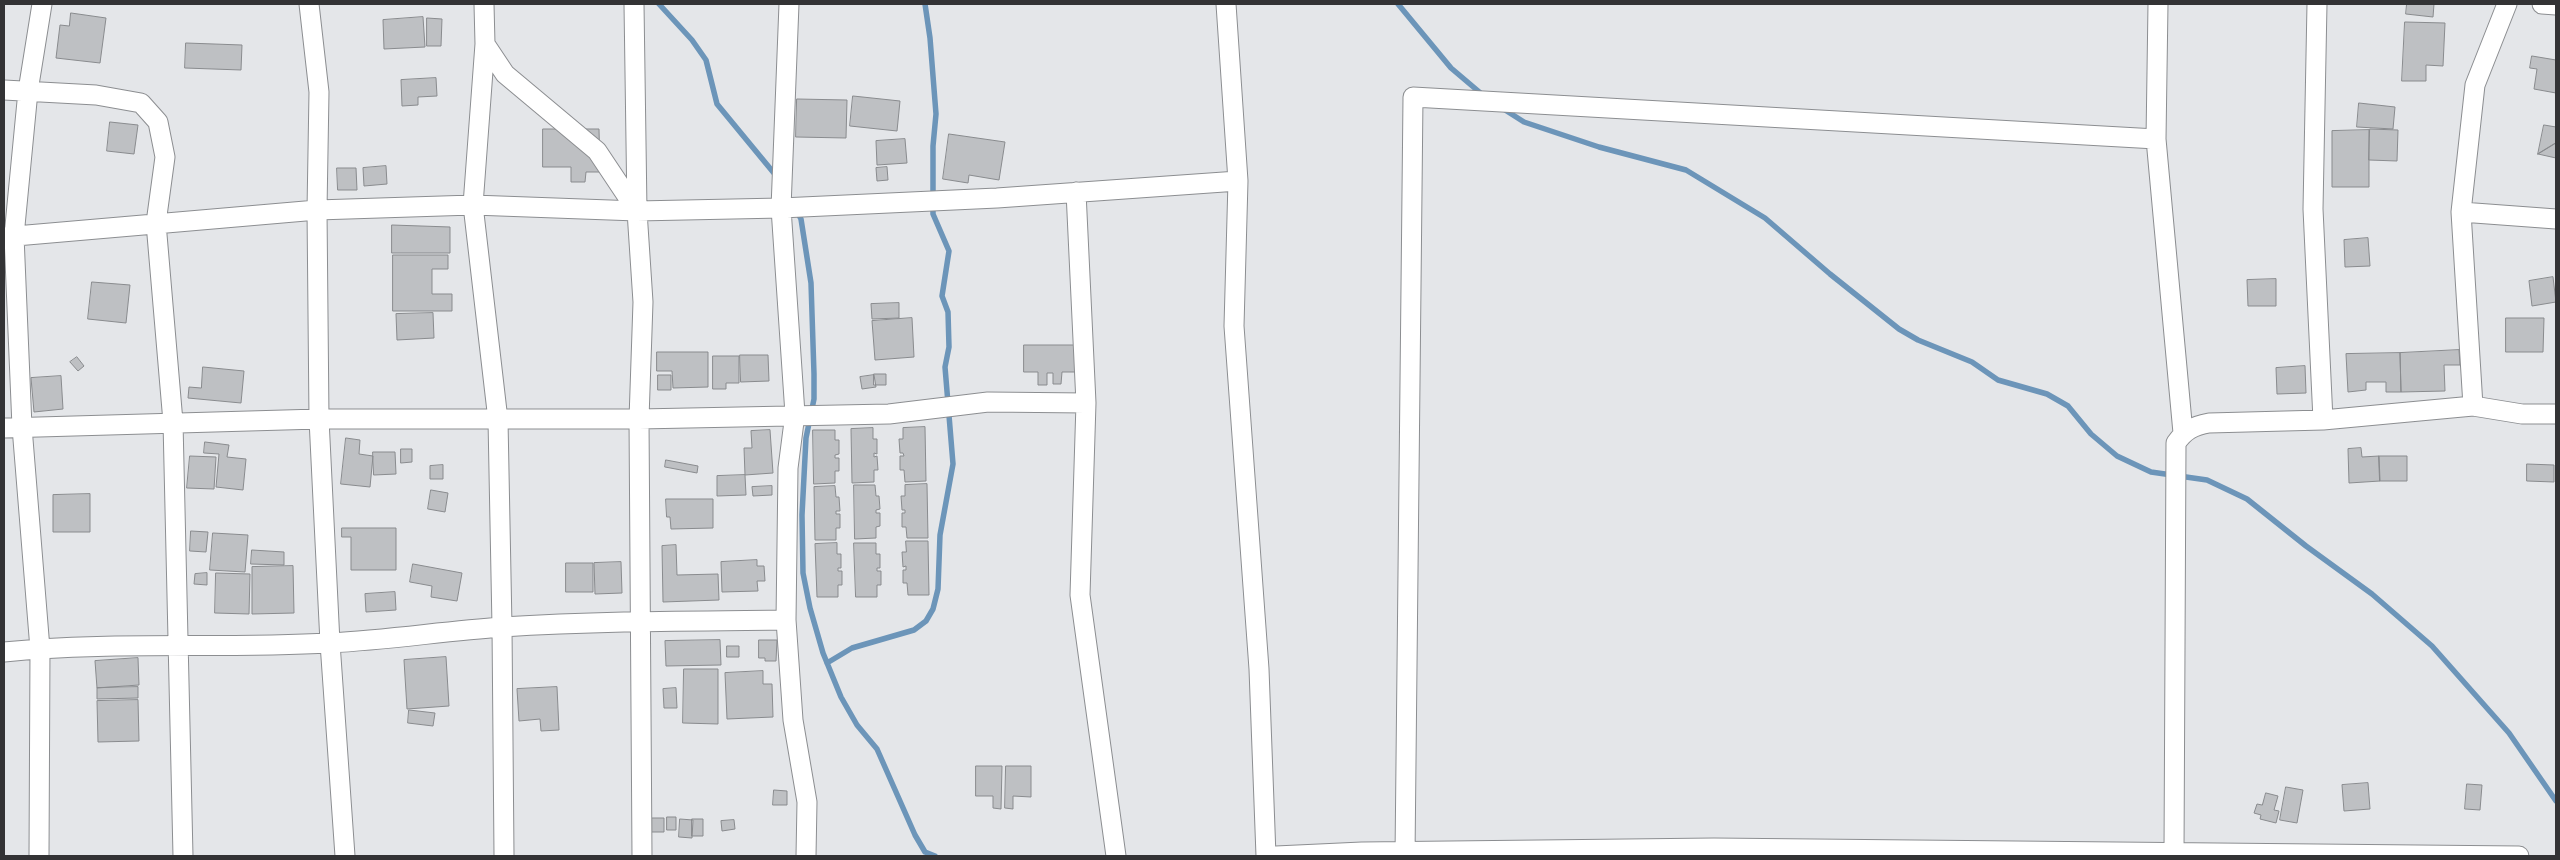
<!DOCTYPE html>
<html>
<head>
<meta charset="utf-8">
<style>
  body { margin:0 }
  #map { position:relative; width:2560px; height:860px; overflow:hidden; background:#e4e6e9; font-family:"Crimson Pro",serif }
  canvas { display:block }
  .frame { position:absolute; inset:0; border:5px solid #333335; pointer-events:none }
</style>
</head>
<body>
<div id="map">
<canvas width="2560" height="860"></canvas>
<div class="frame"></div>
</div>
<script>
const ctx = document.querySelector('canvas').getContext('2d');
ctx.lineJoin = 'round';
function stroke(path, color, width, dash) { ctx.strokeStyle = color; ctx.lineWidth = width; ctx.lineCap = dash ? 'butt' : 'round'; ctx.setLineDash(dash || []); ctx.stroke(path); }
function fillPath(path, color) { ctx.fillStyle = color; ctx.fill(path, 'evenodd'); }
stroke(new Path2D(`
  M659,4L692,40L706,60L717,104L778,178
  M1398,4L1451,68L1484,96
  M1502,108L1524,122L1599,147L1686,170L1765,218L1830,274L1899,329L1918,340L1972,362L1998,380L2047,394L2068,406L2091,434L2117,456L2151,472L2207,480L2247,499L2306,546L2372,594L2432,646L2509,733L2556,801
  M796,210L801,219L811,283L814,374V399L806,438L802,515L803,573L810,608L823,653L841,697L857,725L877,749L915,835L925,852L935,856
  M827,663L852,648L914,630L926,621L933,609L938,589L940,535L953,464L945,367L949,347L948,312L942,296L949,251L933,214V146L936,114L930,38L925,4`), '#6c95b9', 5.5);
const building = new Path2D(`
  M2407,4H2434L2433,17L2406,14Z
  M71,13L106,18L100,63L56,58L60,25L69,26Z
  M423,17L425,47L384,49L383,20Z
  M427,18L442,19L441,46H427Z
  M2405,22L2445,23L2443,66L2426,65V81H2402Z
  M186,43L242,45L241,70L185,68Z
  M2532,56L2556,60V93L2534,89L2537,69L2530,68Z
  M436,78L437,96L418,97V105L402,106L401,80Z
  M853,96L900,101L897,131L850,126Z
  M797,99L847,100L846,138L796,137Z
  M2359,103L2395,107L2393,129L2357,127Z
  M110,122L138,125L134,154L107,151Z
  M2544,125L2556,127V143L2538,154Z
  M543,129H599L600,172H586L585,182H571V167H543Z
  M2370,129L2398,130L2397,161L2369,160Z
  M2369,130V187H2332V131Z
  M949,134L1005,142L999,180L969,175L968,183L943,179Z
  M905,139L907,163L877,165L876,141Z
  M2556,143V158L2538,154Z
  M386,166L387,184L364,186L363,168Z
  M887,167L888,180L877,181L876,168Z
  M337,168H356L357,190H338Z
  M392,225L450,227V253H392Z
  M2368,238L2370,266L2345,267L2344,240Z
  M393,255H448V269H432V294H452V311H393Z
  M2553,277L2556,302L2532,306L2529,281Z
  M2276,279V306H2248L2247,280Z
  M92,282L130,285L126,323L88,319Z
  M899,303V318L872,319L871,304Z
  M433,313L434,338L397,340L396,314Z
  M912,318L914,357L875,360L872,321Z
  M2506,318H2544L2543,352H2506Z
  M1024,345H1077V372H1062L1061,384H1053V373H1047V385H1038V372H1024Z
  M2459,350L2460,365H2444L2445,391L2401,392L2400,353Z
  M657,352H708V387L673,388L672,371H657Z
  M2400,353L2401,392H2386V382H2366V390L2348,392L2346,354Z
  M740,355H768L769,381L741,382Z
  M713,356H739V383H726V389H713Z
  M77,357L84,366L78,371L70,362Z
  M2305,366L2306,393L2277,394L2276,368Z
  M203,367L244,371L241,403L188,398L189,387L201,388Z
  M874,374H886V385H874Z
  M658,375H671V390H658Z
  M874,375L876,387L862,389L860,377Z
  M61,376L63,409L34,412L31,378Z
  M925,427L926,481L905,482L904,470H900V456H904L903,453H900L899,439H903V428Z
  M873,428V439H877V454L874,453V457L877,456L878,470H874V482L852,483L851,429Z
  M770,430L773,473L745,475L744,448H752L751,431Z
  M813,430H835V440H839V454L835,455V458H839V471H835V483L814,484Z
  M346,438L360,440L359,454L373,456L370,487L341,484Z
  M205,442L229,445L227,457L246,459L243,490L216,487L219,454L204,453Z
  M2361,448L2362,457L2379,456L2380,481L2349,483L2348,449Z
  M401,449H412V462L401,463Z
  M373,452H395L396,474L374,475Z
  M190,456L216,457L214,489L187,488Z
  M2379,456H2407V481H2380Z
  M666,460L698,466L697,473L665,467Z
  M2527,464L2554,465V482L2527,481Z
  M443,465V479H430V466Z
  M745,475L746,495L717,496V476Z
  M927,484L928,538H907L906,527H902V513H905V510H902L901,496H905V485Z
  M854,485H875L876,496H879L880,509L876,510V513H880V526L876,527V538L855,539Z
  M772,486V495L753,496L752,487Z
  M835,486L836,497H839L840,511H836V514H840V528H836V540H815L814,487Z
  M431,490L448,493L445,512L428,509Z
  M90,494V532H53V495Z
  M666,499H713V528L671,529L670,517H667Z
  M342,528H396V570H351V537H342Z
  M191,531L208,532L206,552L190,551Z
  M213,533L248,535L245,572L210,570Z
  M906,541H928L929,595H908L907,583H903V570H906V566L903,567L902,552H906Z
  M837,543V554H841V568H838V571H842V585H838V597H817L815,544Z
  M854,543H876V554H880V568H877V571H881V585H877V597H856Z
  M676,545L677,575L718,574L719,600L663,602L662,546Z
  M252,550L284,552V565L251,564Z
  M757,560V566H764L765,581H757L758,591L722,592L721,562Z
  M621,562L622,593L595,594L594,563Z
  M566,563H593V592H566Z
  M413,564L462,573L457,601L431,597L432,586L410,582Z
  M293,566L294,613L252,614V567Z
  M207,573V585L194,584L195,574Z
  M216,573L250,574L249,614L215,613Z
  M395,592L396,610L366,612L365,594Z
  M720,640L721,665L666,666L665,641Z
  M759,640H777L776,661H765V658H759Z
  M727,646H739V657H727Z
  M446,657L449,706L407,709L404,660Z
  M138,658L139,685L97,688L95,661Z
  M684,669H718V724L683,723Z
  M763,671V684H772L773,717L727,719L725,673Z
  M138,687V698L97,699V688Z
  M557,687L559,730L541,731L540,719L519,721L517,689Z
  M676,688L677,708H664L663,689Z
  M138,700L139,741L98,742L97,701Z
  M409,710L435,713L433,726L408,723Z
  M976,766H1002L1001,809L993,808V796H976Z
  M1006,766H1031V797L1013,796V809L1005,808Z
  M2368,783L2370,809L2344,811L2342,785Z
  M2467,784L2482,785L2480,810L2465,809Z
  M2286,787L2303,790L2297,823L2280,820Z
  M774,790L787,791V805H773Z
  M2266,793L2278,796L2274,810L2279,811L2276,823L2260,819L2261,815L2254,813L2257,804L2262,805Z
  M667,817H676V830H667Z
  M652,818H664V832H652Z
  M680,819L693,820L692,838L679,837Z
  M692,819H703V836H692Z
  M734,820L735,829L722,831L721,821Z`);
fillPath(building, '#bec0c3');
stroke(building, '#898b8e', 1);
const minor = new Path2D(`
  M309,4L319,92L317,210L319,419L330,643L345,856
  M484,4L485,44L505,74L597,151L637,211
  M634,4L637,211L643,302L639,419L642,856
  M789,4L781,208L795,414L788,468L786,620L793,720L807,802L806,856
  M1226,4L1238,181L1234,326L1259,669L1266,856
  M2158,4L2156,139L2183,433
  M2317,4L2313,209L2323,420
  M2542,4L2556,5
  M485,44L473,205L498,420L502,627L504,855
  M4,90L96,95L141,103L158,122L165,157L156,223L173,422L183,856
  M1076,192L1086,403L1080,595L1116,856
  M2461,212L2556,219
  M4,237L317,210L473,205L637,211L781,208L997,198L1238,181
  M2473,406L2522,414H2556
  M4,428L319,419H639L889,414L988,402L1086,403
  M4,652C112,641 221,649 330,643C388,640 445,631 502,627C597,621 691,621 786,620
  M2174,852L2176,443C2185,430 2193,426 2209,423L2323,420L2473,406L2461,212L2475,85L2507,4
  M39,856L40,649L22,427L14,236L28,91L42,4
  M1276,856L1362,852L1714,848L2519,856
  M1405,856L1413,97L2156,139`);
stroke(minor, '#8c8e91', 21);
stroke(minor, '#fff', 19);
</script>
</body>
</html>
